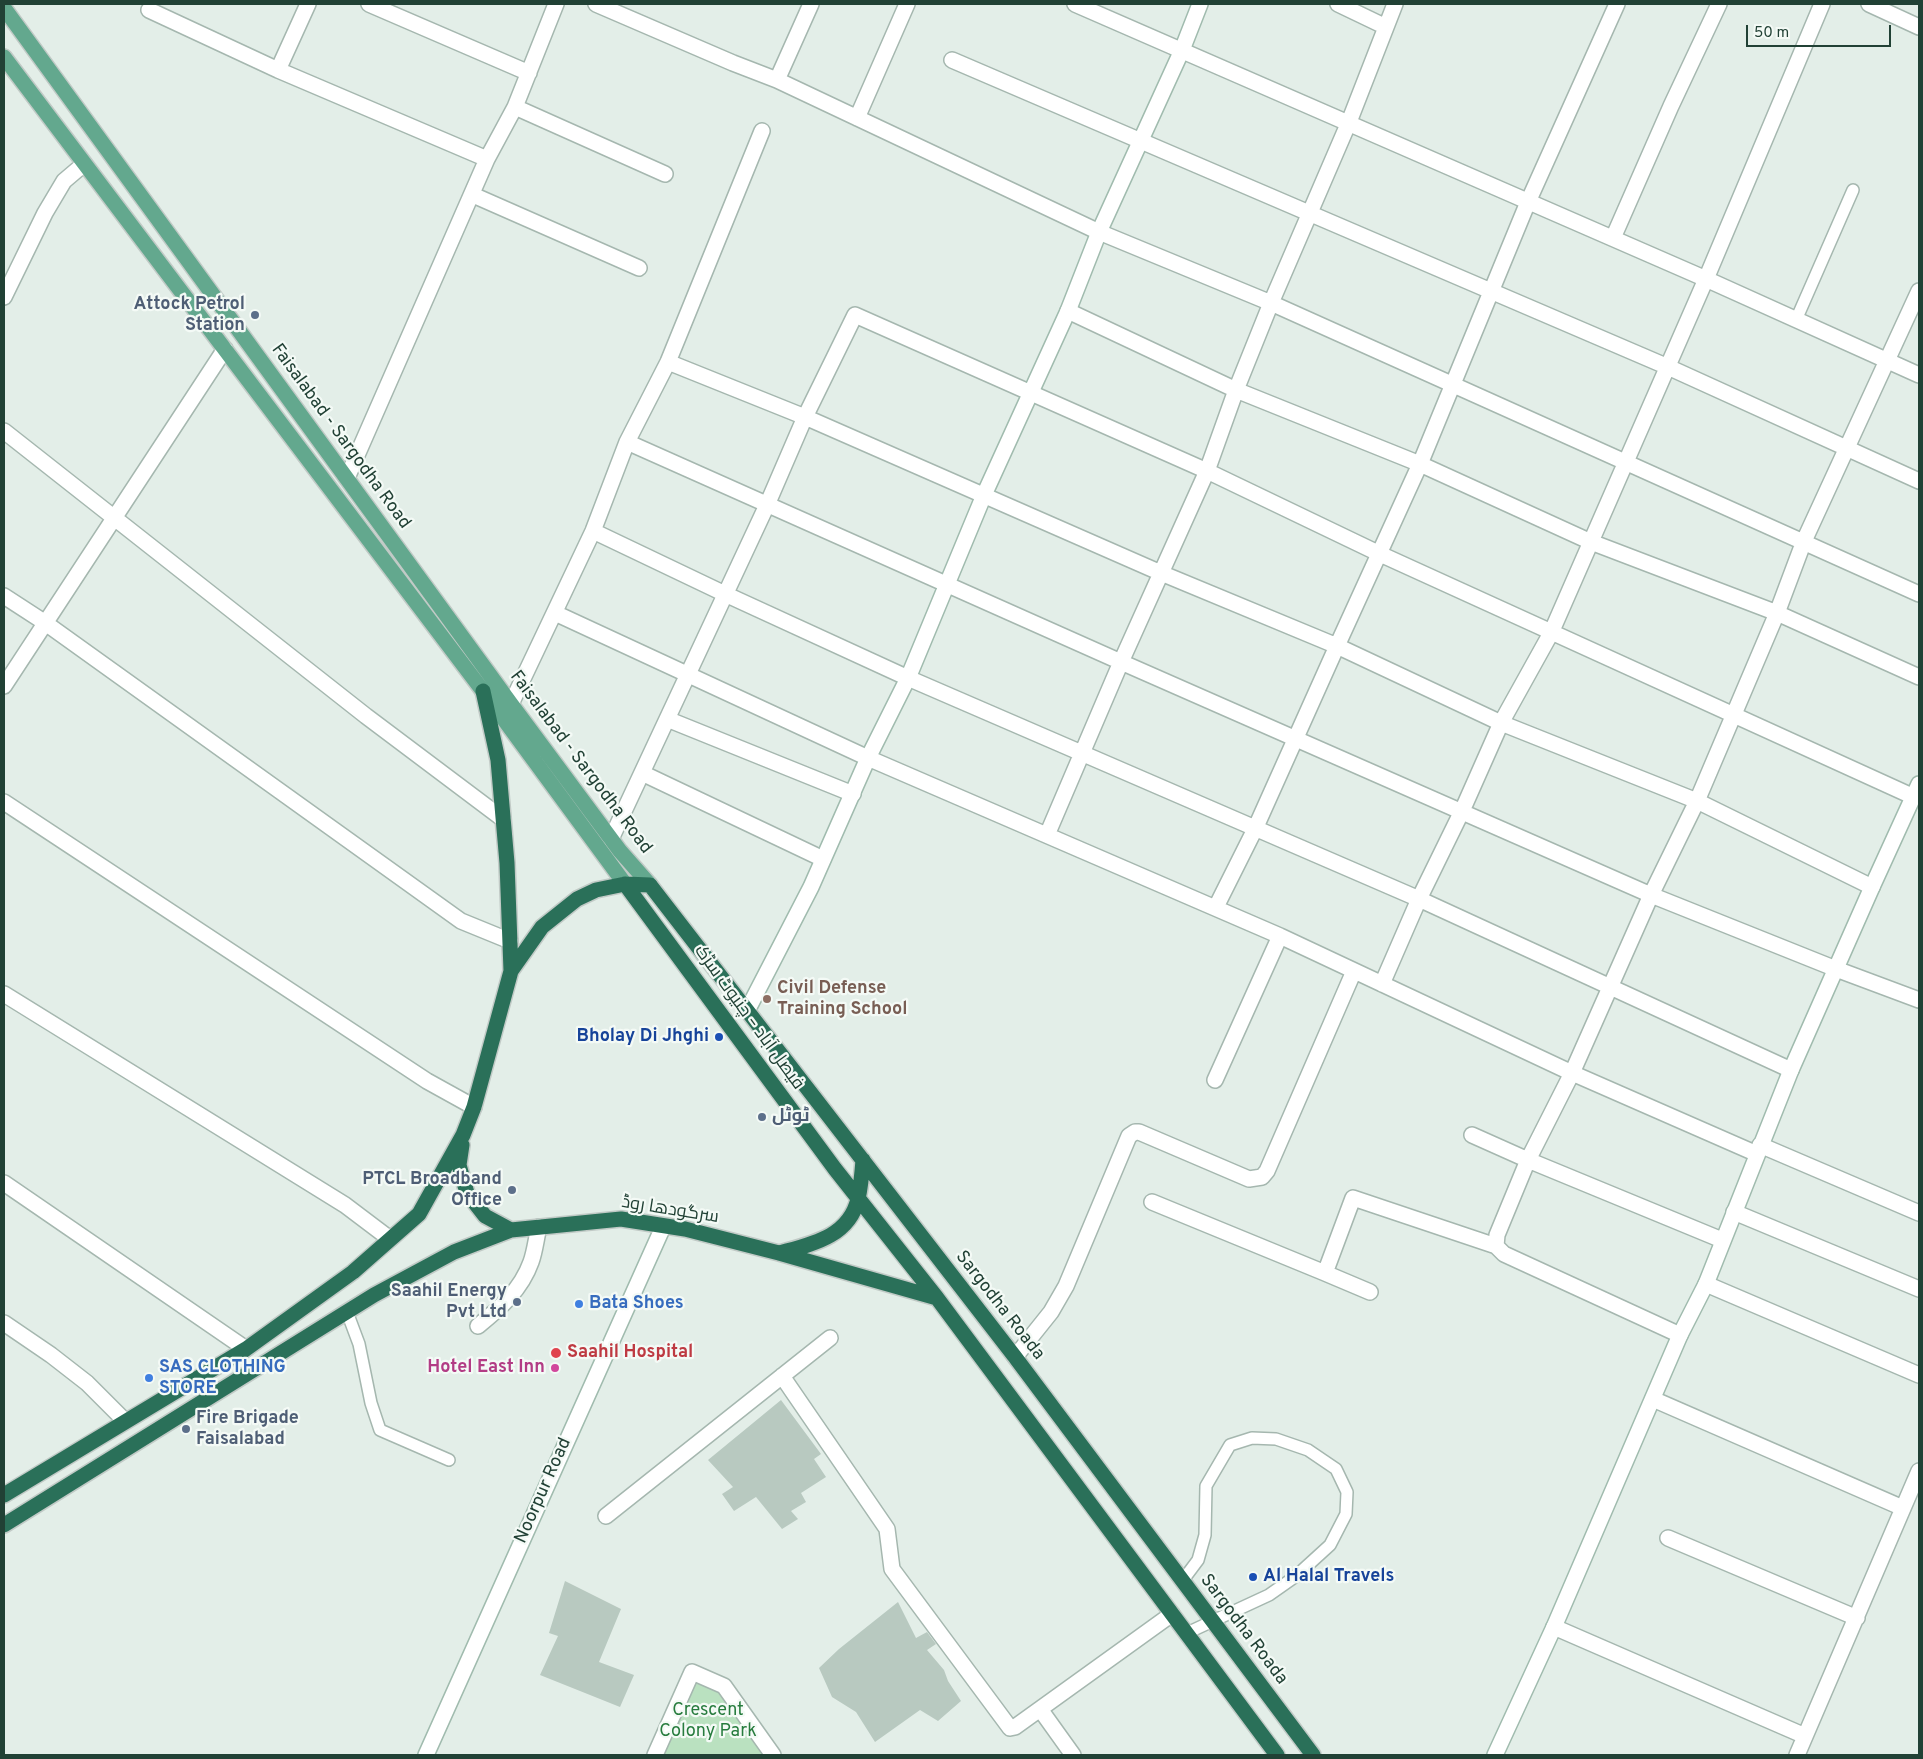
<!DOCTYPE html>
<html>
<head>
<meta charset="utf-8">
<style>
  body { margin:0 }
  #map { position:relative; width:1923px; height:1759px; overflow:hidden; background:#e3eee8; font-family:Overpass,sans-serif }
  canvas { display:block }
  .frame { position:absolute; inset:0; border:5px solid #214135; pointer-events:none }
  .scale { position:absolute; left:1746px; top:25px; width:145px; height:22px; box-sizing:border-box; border:2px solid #214135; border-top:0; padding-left:6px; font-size:15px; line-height:18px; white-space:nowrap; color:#214135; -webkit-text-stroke:4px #f4faf6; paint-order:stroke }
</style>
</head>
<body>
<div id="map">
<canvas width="1923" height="1759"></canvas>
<div class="frame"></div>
<div class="scale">50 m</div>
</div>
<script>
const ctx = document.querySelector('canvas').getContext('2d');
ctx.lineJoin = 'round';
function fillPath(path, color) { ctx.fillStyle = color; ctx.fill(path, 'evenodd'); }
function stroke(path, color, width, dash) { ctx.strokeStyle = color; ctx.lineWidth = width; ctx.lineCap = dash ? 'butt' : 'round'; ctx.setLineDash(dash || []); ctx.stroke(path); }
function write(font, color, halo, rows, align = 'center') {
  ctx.font = font + ' Overpass,Cairo,sans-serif'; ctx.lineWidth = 4.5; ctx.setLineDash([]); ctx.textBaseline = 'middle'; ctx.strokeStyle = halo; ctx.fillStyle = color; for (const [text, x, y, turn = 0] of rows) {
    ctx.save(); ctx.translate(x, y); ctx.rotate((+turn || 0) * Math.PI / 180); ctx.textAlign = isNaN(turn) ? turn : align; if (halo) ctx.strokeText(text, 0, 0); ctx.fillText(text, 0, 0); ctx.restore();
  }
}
fillPath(new Path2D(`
  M692,1672L724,1686L776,1755H655Z`), '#bae1c0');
fillPath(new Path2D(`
  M781,1400L821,1454L814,1459L826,1477L801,1493L806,1502L791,1511L798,1519L782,1529L756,1497L734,1511L722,1494L733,1487L708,1460Z
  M565,1581L621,1609L599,1662L634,1675L620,1707L540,1675L558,1636L549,1633Z
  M898,1602L916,1638L927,1632L936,1644L927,1650L944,1670L948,1681L961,1701L938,1721L920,1710L875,1742L856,1712L832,1697L819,1668L839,1649Z`), '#b8c9c0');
const lane = new Path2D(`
  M1796,320L1853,190
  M347,1312L359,1344L371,1403L380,1430L449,1460
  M1183,1580L1198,1560L1205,1535L1206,1486L1230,1445L1252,1438L1276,1439L1308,1450L1336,1469L1347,1492L1346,1514L1330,1545L1296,1576L1269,1595L1187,1633`);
const street = new Path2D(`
  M369,4L529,73
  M596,4L733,63L777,80L1099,232L1271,303L1919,594
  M1075,4L1706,279L1919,375
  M1338,4L1386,27
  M1869,4L1919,27
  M149,10L278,70L487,159
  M952,60L1668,367L1919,481
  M278,70L308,4
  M777,80L811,4
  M515,107L665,174
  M857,118L907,4
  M473,195L639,268
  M1613,238L1671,106L1719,4
  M4,297L45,213L64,181L84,164
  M1068,311L1236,390L1420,464L1591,542L1777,613L1919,677
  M668,362L805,417L1161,573L1337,646L1501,723L1697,801L1872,887
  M4,431L366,716L503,819
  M627,442L1121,662L1651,895L1836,969L1919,1000
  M347,478L487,159L515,107L556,4
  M593,531L725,594L908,678L1419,899L1791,1070
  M4,596L44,622L461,921L510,941
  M555,613L868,758L1280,936L1572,1073L1757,1154
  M4,686L225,349
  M511,704L593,531L627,442L668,362L762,131
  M667,719L853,794
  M642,773L823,859
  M4,802L427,1081L474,1107
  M1047,835L1121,662L1207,471L1236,390L1271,303L1349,122L1395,4
  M611,839L767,505L805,417L855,315L1207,471L1380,554L1914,797
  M1216,907L1255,829L1337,646L1420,464L1528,202L1617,4
  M1382,984L1419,899L1462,811L1501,723L1551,633L1706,279L1822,4
  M4,994L345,1205L390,1239
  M1215,1080L1280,936
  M1472,1135L1528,1160L1722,1240
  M1760,1145L1919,1213
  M4,1183L246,1349
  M1152,1202L1325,1273L1353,1198L1496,1246L1504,1254L1680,1335
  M1734,1212L1919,1289
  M1496,1246L1497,1235L1528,1160L1572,1073L1651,895L1697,801L1777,613L1804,541L1919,291
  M1325,1273L1370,1292
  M1706,1284L1919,1375
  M4,1323L51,1355L87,1383L125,1421
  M478,1326C500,1308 521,1290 531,1262C535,1251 536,1239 539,1227
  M1015,1357L1051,1312L1066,1286L1129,1136L1135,1132H1139L1249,1179L1262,1177L1267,1171L1354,971
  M782,1376L887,1529L892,1569L1010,1728L1015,1727L1172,1614
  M1653,1399L1903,1508
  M606,1516L830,1338
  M1668,1538L1857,1618
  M1554,1627L1805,1736
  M1040,1709L1073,1755
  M655,1755L692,1672L724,1686L773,1755
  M1797,1755L1919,1471`);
const secondary = new Path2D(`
  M748,1009L811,887L868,758L908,678L984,495L1068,311L1099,232L1182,50L1200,4
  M426,1755L663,1227
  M1495,1755L1554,1627L1680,1335L1706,1284L1791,1070L1872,887L1919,784`);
const primary = new Path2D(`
  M4,8L511,704L620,851L650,885
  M4,57L483,691L625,884`);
const highway = new Path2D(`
  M625,884L835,1169L937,1298L1277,1755
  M511,971L542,927L577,899L596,890L625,884L650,885L1015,1357L1313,1755
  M462,1145L459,1165L467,1193L485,1216L511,1230
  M779,1253C812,1244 849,1237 858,1199C861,1186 862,1173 863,1160
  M4,1495L246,1349L353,1272L419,1214L463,1135L474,1107L511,971L507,863L498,760L483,691
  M4,1525L374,1295L454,1252L511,1230L621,1219L685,1229L779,1253L937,1298`);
stroke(lane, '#a5b7af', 14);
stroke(street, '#a5b7af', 18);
stroke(secondary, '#a0bbae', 18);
stroke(primary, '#c1cac6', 18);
stroke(highway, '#c1cac6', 18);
stroke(lane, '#fff', 11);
stroke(street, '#fff', 15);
stroke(secondary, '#fff', 15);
stroke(primary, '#63a88e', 15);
stroke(highway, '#2a7059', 15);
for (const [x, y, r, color] of [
  [255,315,5,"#5c6f8a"],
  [767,999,5,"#8d6e63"],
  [719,1037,5,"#1a4fb4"],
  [762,1117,5,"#5c6f8a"],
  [512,1190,5,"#5c6f8a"],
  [517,1302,5,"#5c6f8a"],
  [579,1304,5,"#3f7fe0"],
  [556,1353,6,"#e0444e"],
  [555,1368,5,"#d1479c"],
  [149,1378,5,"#3f7fe0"],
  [186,1429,5,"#5c6f8a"],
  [1253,1577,5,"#1a4fb4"]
]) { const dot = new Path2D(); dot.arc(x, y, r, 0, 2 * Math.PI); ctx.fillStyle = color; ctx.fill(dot); stroke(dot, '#f4faf6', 2); }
write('bold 18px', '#4e5e75', '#f4faf6', [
  ["Attock Petrol",245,305],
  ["Station",245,326],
  ["ٹوٹل",772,1117,"left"],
  ["PTCL Broadband",502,1180],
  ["Office",502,1201],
  ["Saahil Energy",507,1292],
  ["Pvt Ltd",507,1313],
  ["Fire Brigade",196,1419,"left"],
  ["Faisalabad",196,1440,"left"]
], 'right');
write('18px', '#214135', '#f4faf6', [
  ["Faisalabad - Sargodha Road",340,437,54],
  ["Faisalabad - Sargodha Road",580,763,53],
  ["فیصل آباد – چنیوٹ سڑک",748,1018,54],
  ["سرگودھا روڈ",670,1211,9],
  ["Sargodha Roada",999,1306,52],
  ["Noorpur Road",544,1491,-66],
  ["Sargodha Roada",1243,1630,53]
]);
write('bold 18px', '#785e54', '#f4faf6', [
  ["Civil Defense",777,989],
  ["Training School",777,1010]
], 'left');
write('bold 18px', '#164399', '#f4faf6', [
  ["Bholay Di Jhghi",709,1037],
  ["Al Halal Travels",1263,1577,"left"]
], 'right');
write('bold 18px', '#366cbe', '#f4faf6', [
  ["Bata Shoes",589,1304],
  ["SAS CLOTHING",159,1368],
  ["STORE",159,1389]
], 'left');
write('bold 18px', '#be3a42', '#f4faf6', [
  ["Saahil Hospital",567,1353]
], 'left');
write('bold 18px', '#b23c85', '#f4faf6', [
  ["Hotel East Inn",545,1368]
], 'right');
write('18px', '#277c3e', '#f4faf6', [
  ["Crescent",708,1711],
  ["Colony Park",708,1732]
]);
</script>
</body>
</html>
